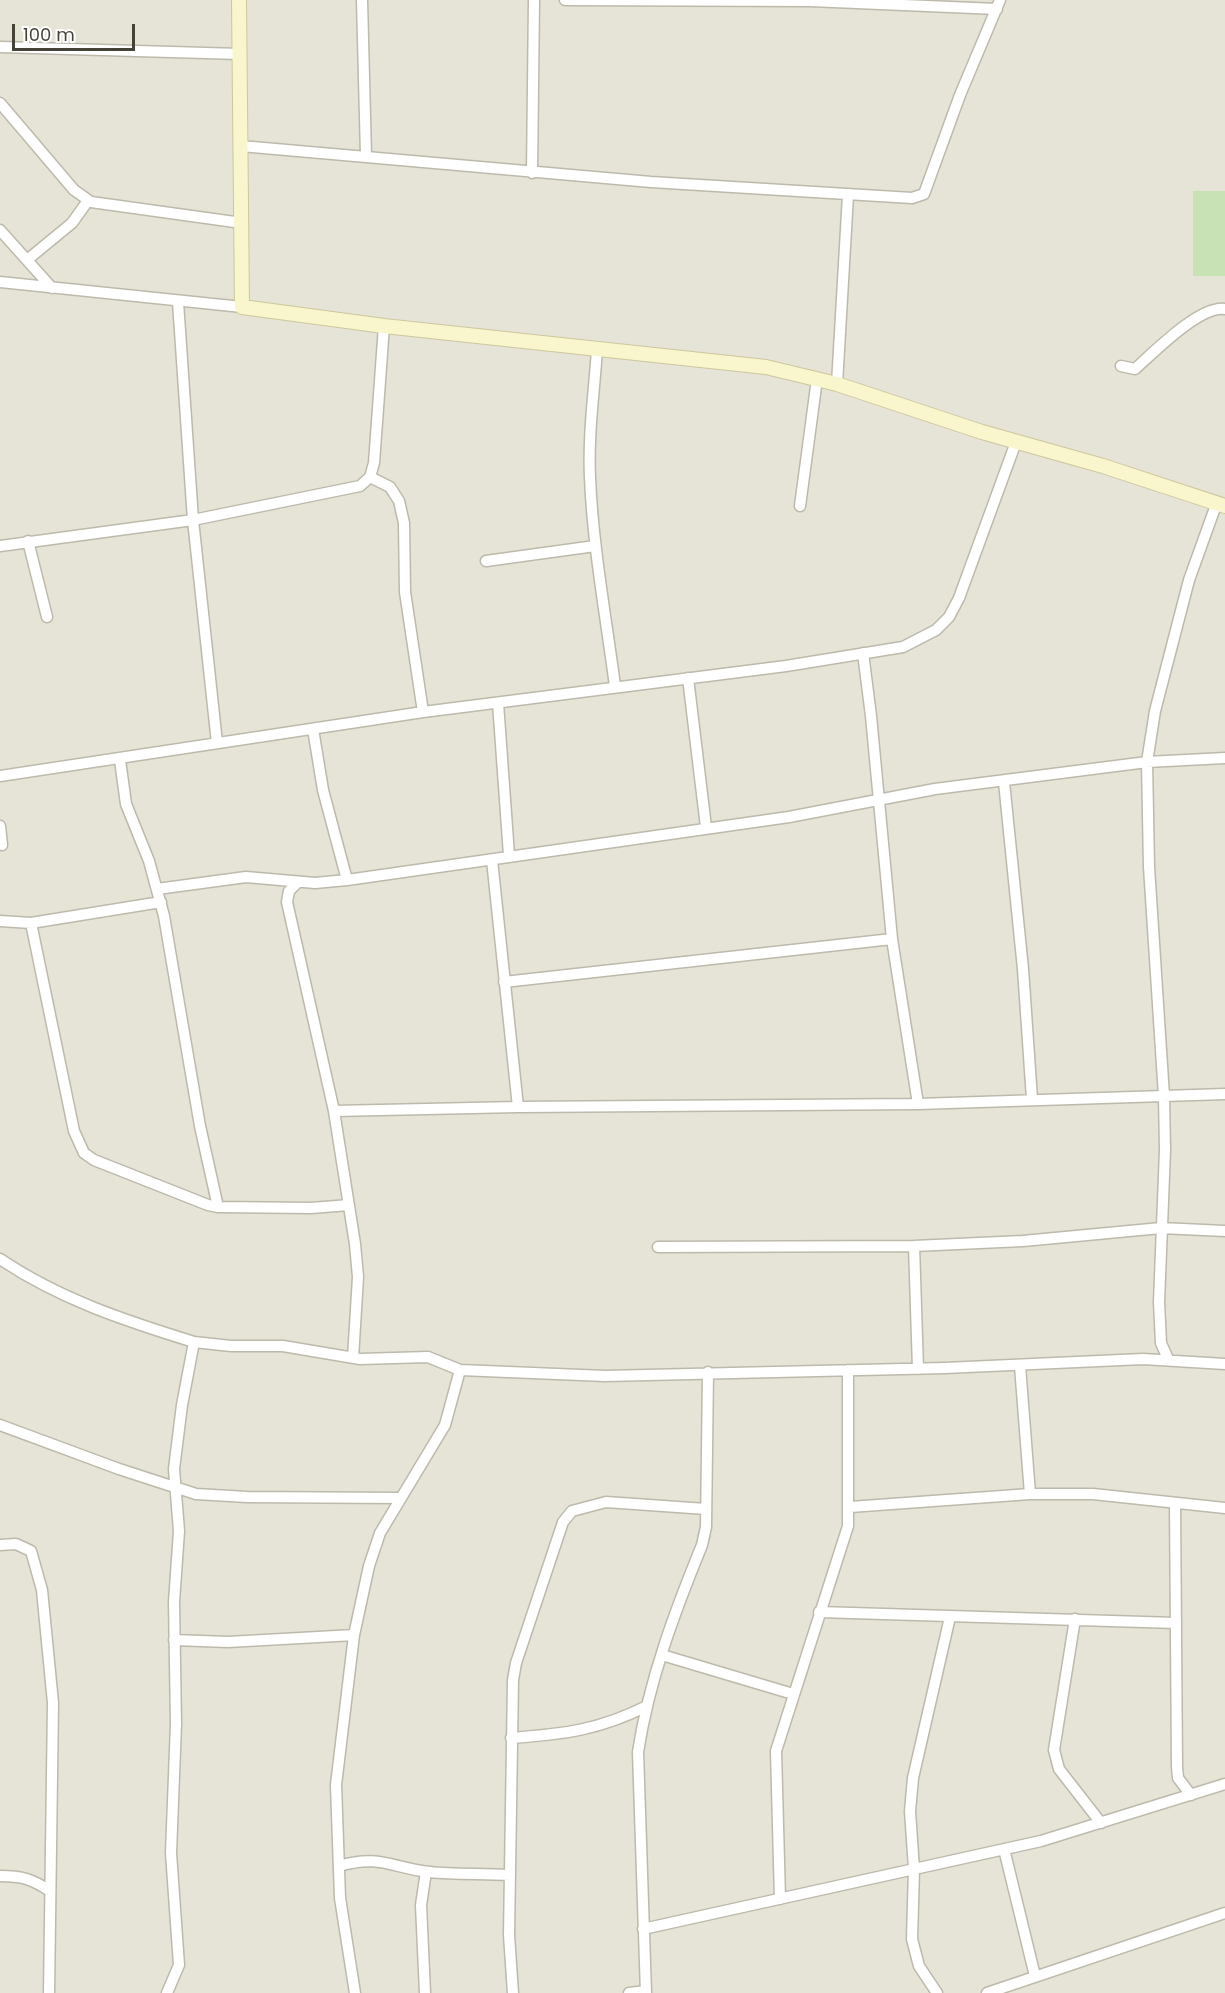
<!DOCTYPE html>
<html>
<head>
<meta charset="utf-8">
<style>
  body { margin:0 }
  #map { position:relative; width:1225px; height:1993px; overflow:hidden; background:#f2f1e9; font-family:Poppins,sans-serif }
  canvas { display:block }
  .scale { position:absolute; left:12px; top:24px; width:123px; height:27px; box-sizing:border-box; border:3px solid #454238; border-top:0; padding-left:8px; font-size:18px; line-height:21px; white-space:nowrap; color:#454238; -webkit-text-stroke:4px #fff; paint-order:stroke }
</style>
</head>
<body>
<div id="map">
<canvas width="1225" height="1993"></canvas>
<div class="scale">100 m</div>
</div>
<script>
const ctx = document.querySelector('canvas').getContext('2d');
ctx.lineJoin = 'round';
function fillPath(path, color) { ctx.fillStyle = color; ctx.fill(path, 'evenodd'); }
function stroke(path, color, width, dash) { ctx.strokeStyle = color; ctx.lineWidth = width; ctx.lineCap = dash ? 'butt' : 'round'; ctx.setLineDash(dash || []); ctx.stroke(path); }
fillPath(new Path2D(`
  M0,0H1225V1993H0Z`), '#e6e3d7');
fillPath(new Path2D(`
  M1193,191H1225V276H1193Z`), '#c8e2b6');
const street = new Path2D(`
  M362,0L366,156
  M565,0L810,1L997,9
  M0,47L240,54
  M0,103L74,190L91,202L242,223
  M241,146L651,182L912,198L924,194L960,95L1000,0
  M532,173L534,0
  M0,230L52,288
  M27,260L72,223L87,202H91
  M0,282L242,307
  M178,302L193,520L217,743
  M597,350C594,393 588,435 590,478C593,548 606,617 615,686
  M1121,366L1135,369C1154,352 1200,305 1225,309
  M837,384L848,195
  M370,477L390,487L399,501L404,523L405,592L423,712
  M800,506L817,379
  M28,541L47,617
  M0,546L193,520L360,486L370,477L374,463L384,326
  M486,561L595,546
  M863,653L871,716L892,939L918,1104
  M688,678L706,827
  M498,703L509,855
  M313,729L323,790L347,880
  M120,760L126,804L149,861L164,916L200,1126L218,1207L311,1208L349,1205
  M0,776L423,712L786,666L903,647L936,630L949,617L959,598L1016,442
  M1004,782L1023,969L1032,1099
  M0,826L2,845
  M492,860L518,1107
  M298,882L289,891L287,902L334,1111L355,1244L358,1277L353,1358
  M157,889L246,877L315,883L347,880L789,817L935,789L1147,762L1225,758
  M0,921L31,923L161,902
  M31,923L74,1131L84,1153L94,1160L208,1205L218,1207
  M504,982L892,939
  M334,1111L518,1107L918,1104L1225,1094
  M914,1246L918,1369
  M658,1247L914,1246L1023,1241L1161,1228L1225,1231
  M0,1259C59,1299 126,1321 194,1342
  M1168,1359L1161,1343L1159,1302L1165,1150L1164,1096L1149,867L1147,762L1155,711L1189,580L1216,505
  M1020,1366L1030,1494
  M0,1425L119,1469L196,1494L247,1497L401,1498
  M1175,1504L1177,1767L1178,1778L1191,1795
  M850,1507L1030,1494H1093L1225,1508
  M0,1545L16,1544L31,1551L42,1590L53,1703L49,1993
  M819,1612L1176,1623
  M1075,1619L1054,1750L1059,1769L1101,1823
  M174,1640L228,1642L354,1635
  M662,1655L793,1694
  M511,1738C565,1734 599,1730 647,1706
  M1004,1849L1035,1976
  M339,1866C380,1854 392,1868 430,1872C456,1875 483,1873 510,1875
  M0,1876C22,1876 32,1879 50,1891
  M780,1899L776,1751L848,1526V1370
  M643,1929L1041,1841L1225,1784
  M167,1993L179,1965L171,1853L176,1724L174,1602L179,1531L174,1469L182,1405L194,1342L231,1346H283L360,1359L428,1357L460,1370L605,1376L945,1368L1143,1359L1225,1364
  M355,1993L340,1898L336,1785L354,1635L369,1566L380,1533L445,1425L460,1370
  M425,1993L421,1905L426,1872
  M513,1993L509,1935L513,1680L516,1663L563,1522L572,1511L606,1502L706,1509
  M629,1993L646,1991
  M646,1993L638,1752C649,1680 675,1611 702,1545L706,1527L708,1372
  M937,1993L919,1966L912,1939L914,1869L910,1811L913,1778L950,1617
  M987,1993L1225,1913`);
const secondary = new Path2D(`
  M239,0L242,307L384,326L766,367L837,384L982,432L1103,466L1225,506`);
stroke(street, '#bdbaac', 13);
stroke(secondary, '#cdc79d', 16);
stroke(street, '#fff', 10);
stroke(secondary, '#f9f5cc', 14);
</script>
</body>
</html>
